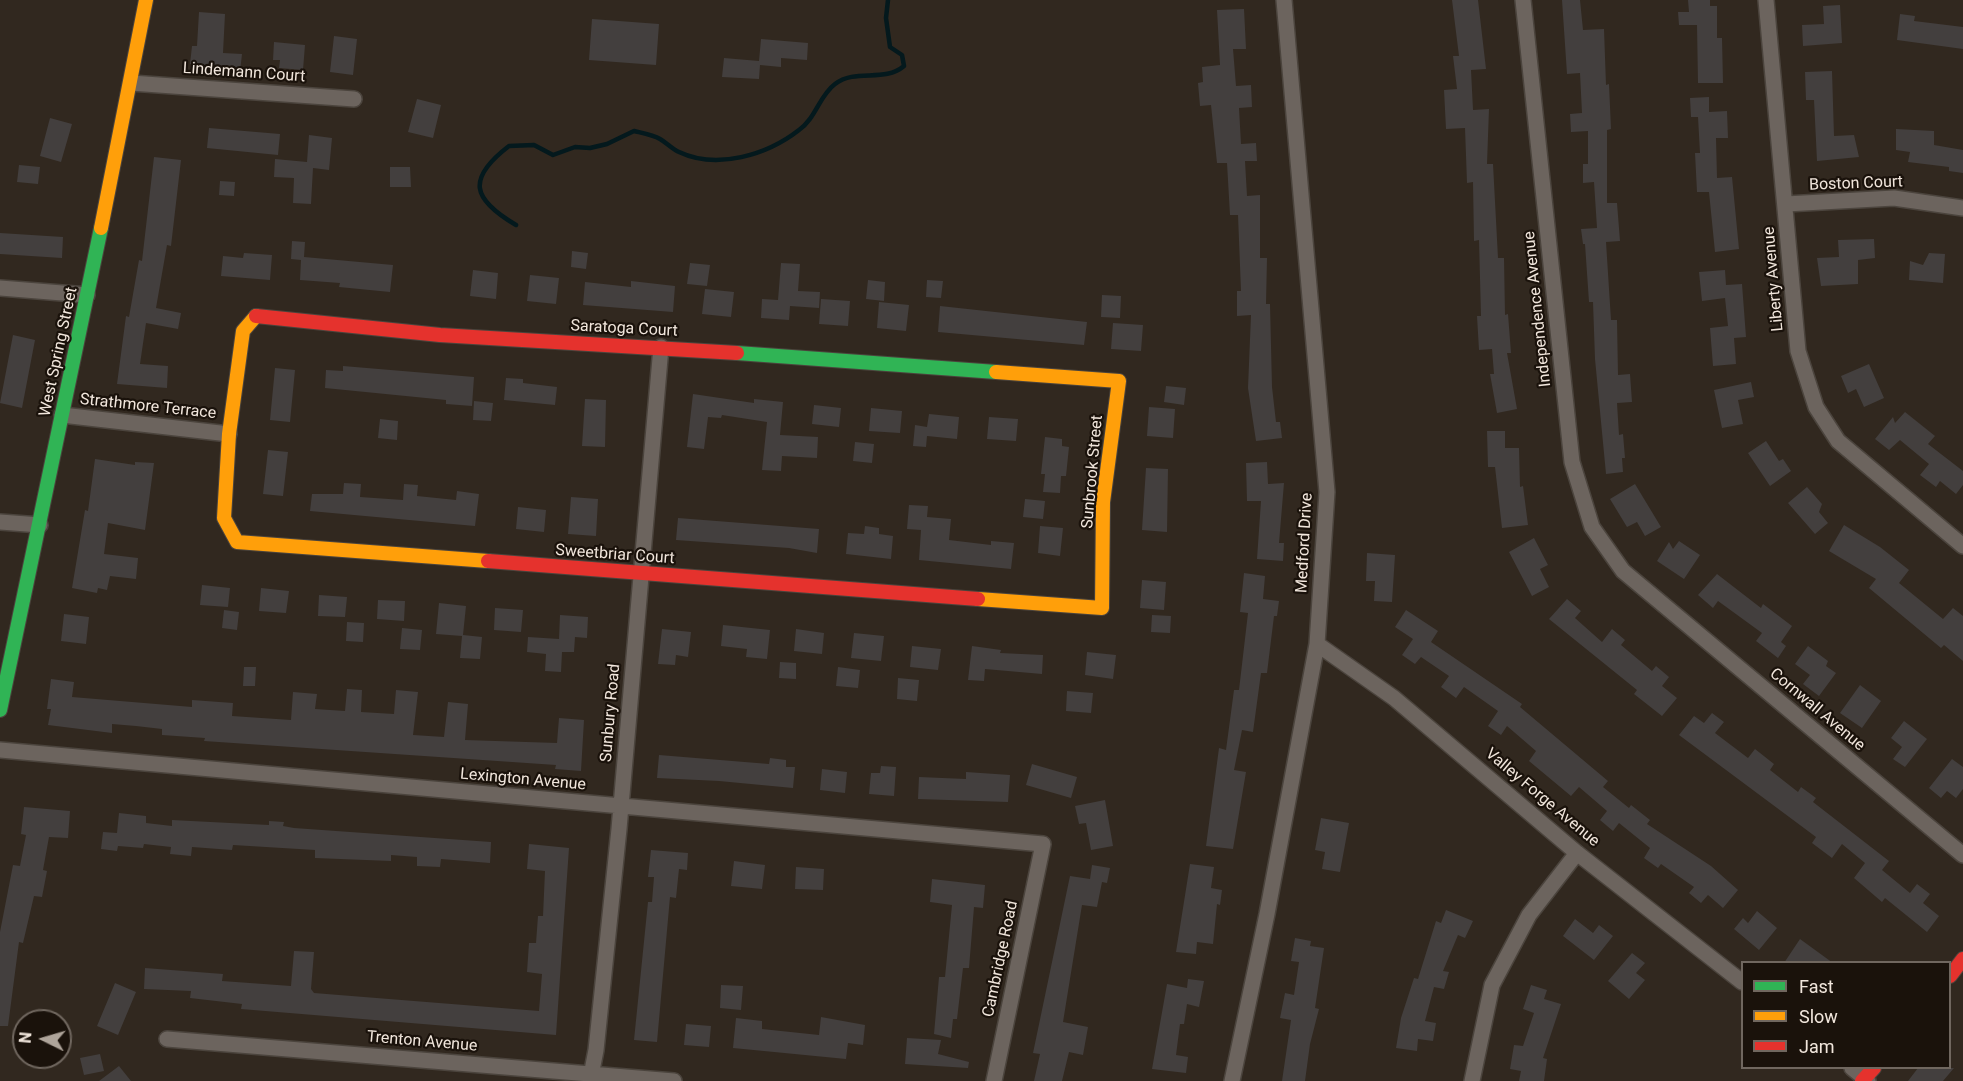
<!DOCTYPE html>
<html>
<head>
<meta charset="utf-8">
<style>
  body { margin:0 }
  #map { position:relative; width:1963px; height:1081px; overflow:hidden; background:#31281f; font-family:Roboto,sans-serif }
  canvas { display:block }
  .legend { position:absolute; left:1741px; top:961px; width:210px; height:108px; box-sizing:border-box; background:#1a120b; border:2px solid #70675f; margin:0; padding:8px 10px; list-style:none; font-size:18px; color:#f1e6dc }
  .legend li { display:flex; align-items:center; gap:12px; height:30px }
  .legend b { width:30px; border:2px solid #70675f }
  .north { position:absolute; left:12px; top:1009px; width:60px; height:60px; box-sizing:border-box; background:#1a120b; border:2px solid #70675f; border-radius:50%; rotate:275deg; font-size:16px; font-weight:700; line-height:24px; text-align:center; color:#f1e6dc }
  .north::after { content:''; display:block; margin:auto; width:21px; height:27px; background:#aea49a; clip-path:polygon(50% 0,100% 100%,50% 72%,0 100%) }
</style>
</head>
<body>
<div id="map">
<canvas width="1963" height="1081"></canvas>
<ul class="legend">
<li><b style="height:8px;background:#30b455"></b>Fast</li>
<li><b style="height:8px;background:#ff9f0a"></b>Slow</li>
<li><b style="height:8px;background:#e5322d"></b>Jam</li>
</ul>
<div class="north">N</div>
</div>
<script>
const ctx = document.querySelector('canvas').getContext('2d');
ctx.lineJoin = 'round';
function stroke(path, color, width, dash) { ctx.strokeStyle = color; ctx.lineWidth = width; ctx.lineCap = dash ? 'butt' : 'round'; ctx.setLineDash(dash || []); ctx.stroke(path); }
function fillPath(path, color) { ctx.fillStyle = color; ctx.fill(path, 'evenodd'); }
function write(font, color, halo, rows, align = 'center') {
  ctx.font = font + ' Roboto,sans-serif'; ctx.lineWidth = 4.5; ctx.setLineDash([]); ctx.textBaseline = 'middle'; ctx.strokeStyle = halo; ctx.fillStyle = color; for (const [text, x, y, turn = 0] of rows) {
    ctx.save(); ctx.translate(x, y); ctx.rotate((+turn || 0) * Math.PI / 180); ctx.textAlign = isNaN(turn) ? turn : align; if (halo) ctx.strokeText(text, 0, 0); ctx.fillText(text, 0, 0); ctx.restore();
  }
}
stroke(new Path2D(`
  M516,225C472,199 466,179 509,146L534,145L553,155L575,147L590,148L607,144L634,131C642,133 653,135 660,139C667,143 672,149 679,152C717,170 767,155 799,130C816,118 819,96 835,84C856,68 884,83 904,66L902,55L890,47L886,18L888,0`), '#04191d', 4.5);
fillPath(new Path2D(`
  M1452,0H1478L1486,69L1471,70L1473,110L1489,109L1487,164H1493L1498,258H1504L1505,315L1508,314L1511,353H1507L1517,409L1497,413L1490,374H1494L1492,349L1479,350L1477,316H1481L1479,240L1474,241L1473,182L1467,183L1465,128L1446,129L1444,90L1457,89L1453,56H1459Z
  M1562,0H1580L1583,30L1604,29L1606,85L1609,84L1611,129L1607,130V203H1617L1620,241L1606,242L1611,320H1617L1618,375L1630,374L1632,402L1617,403L1619,435L1623,434L1625,458H1622L1623,472L1606,474L1595,359L1593,302H1589L1585,244H1583L1581,229L1597,228L1594,182L1583,183V164H1588V131L1571,132L1570,114L1582,113L1580,73L1567,74Z
  M1688,0H1710V6H1717V38H1722L1723,83H1698L1697,25H1679L1678,12H1689Z
  M1840,5L1842,43L1803,46L1802,25L1824,24L1823,6Z
  M1244,9L1246,49H1233L1236,86L1251,85L1252,107L1239,108L1241,144L1256,143L1257,161H1245L1247,196L1260,195V258H1267L1266,304H1270L1272,387L1276,422H1280L1282,438L1256,441L1248,388L1251,315L1237,316V291H1241L1238,215H1230L1227,163H1217L1211,105L1200,106L1198,83L1203,82L1202,67L1220,65L1217,10Z
  M199,12L225,14L223,53L242,54L240,72L190,64L192,46H197Z
  M1900,14L1915,16L1914,21L1963,27V49L1897,40Z
  M592,19L659,24L656,65L589,60Z
  M334,36L357,39L353,75L330,72Z
  M761,39L808,43L807,60L781,58V67L760,65L759,79L722,77L724,58L759,61Z
  M274,42L305,45L303,70L279,68L280,60H273Z
  M1832,71L1834,136L1854,135L1859,157L1817,161L1814,100H1806L1805,72Z
  M1709,97V112L1727,111L1728,138H1716L1717,178L1732,177L1739,249L1715,252L1709,192H1697L1695,153H1700L1698,117H1691L1690,98Z
  M417,99L441,105L433,138L408,132Z
  M50,118L72,124L61,162L40,156Z
  M209,128L280,134L278,155L207,148Z
  M1896,129L1934,131V145L1963,150V173L1949,171V167L1908,162L1910,152L1896,150Z
  M309,135L332,138L329,170L313,168L311,204L293,203L294,178L274,177L275,159L307,162Z
  M154,157L181,160L171,246L167,245L156,308L181,313L178,329L146,323L140,364L168,366L167,388L117,384L126,316L129,317L139,260L142,261Z
  M19,165L40,167L38,184L17,182Z
  M390,167H410L411,187H390Z
  M220,181L235,182L234,196L219,195Z
  M0,233L63,237L62,258L0,254Z
  M1874,239L1875,258L1858,260V284L1821,286L1817,258L1839,257L1838,240Z
  M292,241L305,242L304,257L393,265L390,292L339,287L340,283L300,280L301,260L291,259Z
  M572,251L588,253L586,269L571,267Z
  M244,253L272,255L270,280L221,276L223,256L243,258Z
  M1929,253L1945,254L1943,283L1909,280L1910,261L1923,265Z
  M690,263L710,265L707,286L687,284Z
  M781,263L800,264L798,291L820,292L819,308L790,306L789,320L761,318L762,299L778,300Z
  M473,270L498,273L496,299L470,296Z
  M1725,270L1726,285L1742,284L1746,337L1734,338L1736,364L1713,366L1710,328L1728,326L1725,298L1702,301L1699,272Z
  M530,275L559,278L556,304L527,301Z
  M868,280L885,282L884,301L866,299Z
  M927,280L943,281L941,298L926,297Z
  M631,281L675,286L673,312L583,305L585,282L631,287Z
  M705,289L734,292L731,317L702,314Z
  M1102,295L1121,296L1120,318L1101,317Z
  M821,299L850,301L848,326L819,324Z
  M879,302L909,305L906,331L877,328Z
  M940,306L1087,322L1084,345L938,332Z
  M1113,323L1143,325L1141,351L1111,349Z
  M13,335L35,340L22,408L0,403Z
  M1869,364L1884,398L1864,407L1856,389L1848,393L1841,376Z
  M343,366L474,377L472,406L446,404V400L325,388L326,370L343,371Z
  M275,368L295,370L290,422L270,420Z
  M506,378L523,379V383L557,387L555,405L504,400Z
  M1751,382L1754,397L1738,400L1743,424L1722,428L1714,390Z
  M1166,386L1186,388L1184,405L1164,402Z
  M693,394L754,403V399L783,402L780,435L818,437L817,458L782,456L781,471L762,470L767,422L722,415L721,418L708,417L704,449L687,447Z
  M585,399L606,400L605,447L582,446Z
  M474,401L493,403L491,421L473,420Z
  M814,405L841,408L839,427L812,424Z
  M1149,407L1175,409L1173,438L1147,436Z
  M871,408L902,411L900,433L869,431Z
  M1905,412L1935,436L1928,444L1963,471V485L1956,494L1940,481L1936,487L1920,475L1929,464L1900,440L1889,450L1875,439L1893,417L1895,423Z
  M929,414L959,417L957,439L927,436L926,447L913,446L915,425L927,427Z
  M989,417L1018,419L1016,441L987,439Z
  M380,419L398,421L397,440L378,438Z
  M1487,431H1505V448H1519L1520,487L1523,486L1528,525L1502,528L1495,467H1488Z
  M1045,437L1062,439V446L1069,447L1066,476H1061L1060,493L1043,492L1045,474H1041Z
  M1766,441L1779,461L1783,459L1791,471L1770,486L1748,453Z
  M855,442L874,444L872,463L853,461Z
  M268,450L288,452L283,496L263,494Z
  M95,459L135,465V462L154,463L145,530L108,523L104,554L138,558L136,579L110,576L107,590L98,588L97,593L72,588L85,510L88,511Z
  M1267,462L1268,484L1284,483L1279,543H1284L1283,561L1257,559L1261,501H1247L1246,463Z
  M1146,468L1168,469L1167,532L1142,530Z
  M344,483L361,484L360,497L403,500L404,484L418,485L417,496L456,500L457,491L479,494L475,526L310,511L312,494H343Z
  M1635,484L1661,527L1645,536L1637,522L1627,527L1610,499Z
  M1807,487L1822,504L1819,512L1828,523L1815,534L1788,503Z
  M571,497L598,499L596,536L568,534Z
  M1025,499L1045,501L1043,519L1023,517Z
  M909,505L928,506L927,517L951,519L949,540L991,545V541L1014,543L1011,569L919,560L921,530L907,529Z
  M518,507L546,510L544,532L516,529Z
  M678,518L819,529L817,553L789,548L676,540Z
  M1844,525L1880,547L1909,570L1899,583L1943,619L1953,608L1963,616V661L1944,645L1941,648L1869,588L1876,579L1829,551Z
  M865,526L879,528V534L893,536L891,559L846,554L848,533L864,534Z
  M1040,526L1063,528L1060,556L1038,553Z
  M1534,538L1548,565L1540,569L1549,587L1532,596L1509,552Z
  M1679,541L1700,555L1684,579L1657,561L1669,542L1673,549Z
  M1367,553L1395,555L1392,602L1374,601L1375,581H1366Z
  M1244,573L1265,576L1263,599L1279,601L1277,616H1274L1267,673H1261L1253,732L1242,730L1234,770L1246,772L1233,849L1206,846L1219,748L1226,750L1234,690H1239L1248,613L1240,612Z
  M1717,574L1761,608L1763,604L1792,626L1781,642L1786,646L1778,658L1756,641L1762,633L1718,601L1713,608L1698,595Z
  M1142,580L1166,582L1164,610L1140,608Z
  M202,585L230,588L228,607L200,605Z
  M261,588L289,591L286,613L259,611Z
  M319,595L347,597L345,617L318,616Z
  M1567,599L1581,611L1575,618L1602,642L1612,629L1625,640L1621,645L1652,671L1656,666L1669,677L1662,686L1677,698L1662,716L1634,694L1637,690L1549,619Z
  M378,600L405,601L404,621L377,619Z
  M439,603L466,606L463,635L482,637L480,659L460,658L462,636L436,634Z
  M495,608L523,610L521,632L494,630Z
  M224,610L239,612L237,630L222,628Z
  M1406,610L1438,631L1431,642L1522,704L1520,707L1608,781L1603,787L1629,808L1631,805L1650,820L1647,824L1711,866L1738,890L1723,908L1708,895L1701,903L1689,893L1694,887L1661,864L1658,868L1644,858L1650,848L1619,823L1613,831L1600,820L1607,811L1579,787L1571,796L1529,761L1536,751L1507,726L1501,735L1488,726L1498,711L1464,687L1456,698L1441,687L1449,676L1421,657L1415,664L1402,655L1413,639L1395,627Z
  M64,614L89,617L86,644L61,641Z
  M560,615L588,617L587,638L575,637L574,652H562L561,672L545,671L546,654L527,652L528,637L559,639Z
  M1152,615L1171,616L1170,633L1151,632Z
  M347,622L364,623L363,642L346,641Z
  M723,625L770,630L767,659L746,657L747,649L721,646Z
  M402,628L422,630L420,650L400,649Z
  M662,629L691,632L688,657L676,655L675,665L658,664Z
  M796,629L824,633L822,654L794,651Z
  M854,633L884,636L881,661L851,658Z
  M912,646L941,649L938,670L910,667Z
  M972,646L1001,650L1000,653L1043,655L1042,674L985,669L984,681L968,680Z
  M1808,646L1828,661L1826,666L1836,673L1819,696L1803,684L1810,675L1795,664Z
  M1087,652L1116,655L1113,679L1085,675Z
  M780,662L796,663V679L779,678Z
  M244,667H256L255,686H243Z
  M838,667L860,670L858,688L836,686Z
  M898,678L919,680L917,701L897,699Z
  M51,679L74,682L72,697L192,707V700L233,703L232,716L291,720L293,692L317,694L315,709L345,711L347,689L362,690L361,712L394,714L396,690L418,692L413,735L444,737L448,702L468,704L465,740L557,743L559,718L584,720L581,771L555,769L556,765L204,741L205,738L162,735V729L136,726L112,724V733L48,725L51,709H47Z
  M1860,685L1881,701L1862,728L1840,713Z
  M1067,691L1093,693L1091,713L1066,711Z
  M1712,713L1724,722L1715,733L1748,758L1755,749L1774,764L1770,770L1798,792L1801,787L1816,798L1813,802L1889,861L1882,870L1910,893L1917,884L1930,894L1923,903L1939,916L1927,932L1885,898L1882,902L1854,878L1865,863L1842,844L1832,858L1812,843L1816,837L1679,735L1694,716L1704,723Z
  M1904,721L1927,739L1905,767L1893,759L1902,747L1891,738Z
  M659,755L769,764L770,758L786,760V767H795L793,788L719,781L657,778Z
  M1952,759L1963,767V789L1956,798L1947,791L1941,798L1929,788Z
  M1032,764L1077,777L1071,798L1026,785Z
  M881,766L896,767L894,796L869,794L871,773H880Z
  M822,769L847,772L845,793L820,790Z
  M966,772L1010,775L1008,802L918,799L919,777L966,779Z
  M1105,800L1113,846L1091,850L1086,823L1079,824L1075,806Z
  M24,807L70,811L68,838L49,837L43,870L47,871L42,897L34,896L23,943L19,942L8,1026H0V932L13,865L20,866L26,835L21,834Z
  M119,813L146,816V823L172,826V820L269,825V821L284,822L283,826L294,828L491,842L490,863L441,859L440,867L417,866V857L391,855V861L315,858V850L233,845L232,850L192,847L191,856L170,854L171,847L144,844L143,848L118,846L117,851L101,849L103,832L117,833Z
  M1321,818L1349,823L1340,872L1322,869L1325,852L1315,850Z
  M529,844L569,848L556,1035L241,1009L242,1004L190,998L191,991L144,989L145,968L223,974L222,981L291,986L294,951L314,952L311,989L314,993L539,1011L542,974L527,972L529,943H536L538,916H543L545,871L527,869Z
  M651,850L688,853L687,870L679,869L676,898L670,897L657,1042L634,1040L648,902H652L654,877H648Z
  M734,861L765,865L762,889L731,886Z
  M1190,864L1214,867L1211,888L1222,890L1220,905L1217,904L1213,944L1197,942L1196,954L1176,952Z
  M1092,865L1110,868L1107,883L1102,882L1097,907L1082,905L1063,1022L1088,1027L1083,1055L1069,1052L1062,1081H1034L1040,1054L1033,1053L1070,876L1090,879Z
  M796,867L824,869L823,890L795,889Z
  M932,879L985,885L983,908L974,907L969,968H963L957,1019H953L951,1038L934,1034L939,977H945L952,905L930,902Z
  M1446,910L1473,921L1465,938L1458,935L1443,971L1449,972L1444,989L1434,987L1425,1021L1436,1023L1433,1041L1418,1039L1417,1051L1396,1048L1401,1018L1414,978L1418,979L1436,921L1441,923Z
  M1757,911L1777,928L1759,950L1734,929L1743,918L1748,923Z
  M1575,919L1593,933L1599,925L1613,936L1594,960L1563,936Z
  M1295,938L1311,941L1310,946L1324,948L1315,1008L1319,1009L1310,1044L1305,1081H1282L1291,1020L1280,1018L1285,993L1294,995L1299,962L1291,961Z
  M1800,939L1833,963H1784Z
  M1632,953L1645,963L1636,973L1645,980L1629,999L1608,981Z
  M1188,979L1204,981L1199,1007L1187,1004L1184,1024H1180L1176,1055L1188,1057L1186,1073L1152,1069L1167,984L1187,988Z
  M115,983L136,992L118,1035L97,1026Z
  M721,985L743,986L741,1010L720,1008Z
  M1531,985L1547,990L1544,999L1561,1004L1543,1058L1547,1059L1544,1081H1519L1521,1071L1510,1069L1514,1045L1523,1046L1534,1013L1523,1009Z
  M821,1017L865,1025L863,1045L848,1043L846,1059L733,1048L736,1018L762,1021V1029L819,1035Z
  M686,1024L711,1026L709,1047L684,1045Z
  M907,1038L941,1040L938,1054L969,1062L968,1068L905,1064Z
  M100,1054L104,1071L84,1075L80,1058Z
  M119,1066L131,1081H99Z
  M1918,1068H1954L1943,1081H1908Z`), '#433f3e');
const street = new Path2D(`
  M1523,0L1572,462L1592,527L1623,571L1963,855
  M1766,0L1798,351L1816,407L1838,441L1963,546
  M131,83L354,99
  M1786,204L1894,198L1963,208
  M0,288L87,295
  M62,415L229,434
  M0,522L40,525
  M1317,644L1394,698L1577,853L1742,982
  M0,750L1043,844L994,1081
  M167,1039L674,1081
  M1852,1068L1868,1081
  M590,1081L596,1050L619,829L661,347
  M1232,1081L1267,914L1317,644L1327,492L1284,0
  M1472,1081L1492,985L1529,915L1577,853`);
const fast = new Path2D(`
  M737,353L996,372
  M0,710L101,228`);
const slow = new Path2D(`
  M101,228L146,0
  M256,316L243,331L229,434L224,518L237,542L488,561
  M978,599L1102,608L1103,502L1119,381L996,372`);
const jam = new Path2D(`
  M256,316L440,335L737,353
  M488,561L978,599
  M1950,976L1963,959
  M1862,1081L1874,1068`);
stroke(street, '#4b443d', 18);
stroke(fast, '#4b443d', 16);
stroke(slow, '#4b443d', 16);
stroke(jam, '#4b443d', 16);
stroke(street, '#6c645e', 15);
stroke(fast, '#30b455', 14);
stroke(slow, '#ff9f0a', 14);
stroke(jam, '#e5322d', 14);
write('16px', '#f1e6dc', '#1a120b', [
  ["Lindemann Court",244,73,4],
  ["Boston Court",1856,184,-2],
  ["Liberty Avenue",1774,279,-95],
  ["Independence Avenue",1538,309,-96],
  ["Saratoga Court",624,329,3],
  ["West Spring Street",59,352,-78],
  ["Strathmore Terrace",148,407,6],
  ["Sunbrook Street",1093,472,-85],
  ["Medford Drive",1305,543,-87],
  ["Sweetbriar Court",615,555,4],
  ["Cornwall Avenue",1817,710,40],
  ["Sunbury Road",611,713,-85],
  ["Lexington Avenue",523,780,5],
  ["Valley Forge Avenue",1542,798,40],
  ["Cambridge Road",1001,959,-78],
  ["Trenton Avenue",422,1042,5]
]);
</script>
</body>
</html>
